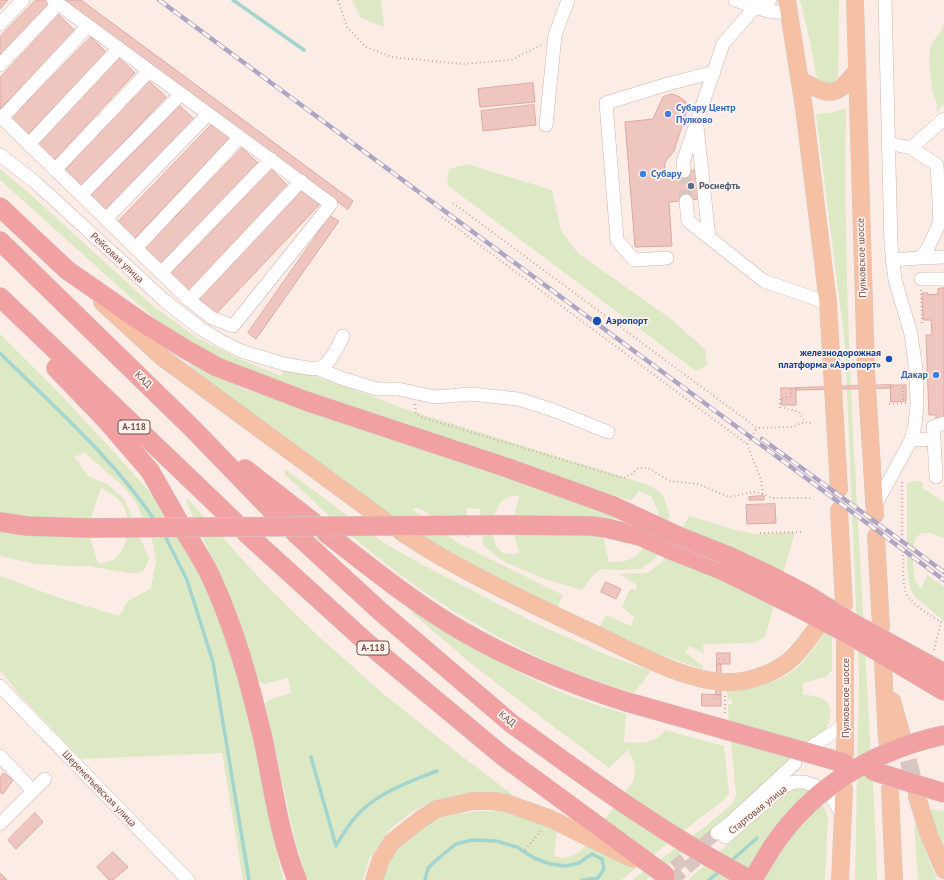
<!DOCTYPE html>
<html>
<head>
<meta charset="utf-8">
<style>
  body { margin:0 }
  canvas { display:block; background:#fbede6 }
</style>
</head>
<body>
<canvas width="944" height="880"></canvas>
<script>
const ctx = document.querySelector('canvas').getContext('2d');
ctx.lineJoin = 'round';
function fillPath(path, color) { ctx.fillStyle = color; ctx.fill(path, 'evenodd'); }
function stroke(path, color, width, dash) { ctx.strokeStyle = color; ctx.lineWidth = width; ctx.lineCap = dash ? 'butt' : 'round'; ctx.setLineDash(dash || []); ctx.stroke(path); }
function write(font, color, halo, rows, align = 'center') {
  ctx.font = font + ' "PT Sans",sans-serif'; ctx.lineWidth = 3.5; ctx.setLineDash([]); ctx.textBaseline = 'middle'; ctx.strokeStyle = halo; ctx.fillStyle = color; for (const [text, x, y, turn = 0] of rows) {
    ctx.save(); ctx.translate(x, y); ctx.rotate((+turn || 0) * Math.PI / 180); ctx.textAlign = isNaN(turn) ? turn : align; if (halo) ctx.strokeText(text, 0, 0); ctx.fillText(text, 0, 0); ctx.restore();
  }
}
fillPath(new Path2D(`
  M352,0H381L384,27L361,18Z
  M800,0H839L838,77L834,82L826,85L819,82L816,74L810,41Z
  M944,22V104L936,112C939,102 935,101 933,92C930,81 929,60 930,49C932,38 943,34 944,22Z
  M846,108C842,319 860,530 870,740C873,787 876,833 877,880H855L859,678L845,345L816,114L832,113Z
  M467,164L552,190L561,231L579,254L671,319L705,349L707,365L696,371L447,185L449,169Z
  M0,169L29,193L152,305L197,338L235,357L281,376L283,369L308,374L358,391L408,410L646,484L656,489L663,495L670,515L656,558L641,569L619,570L602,569L594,574L582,590L542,578L501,560L483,545L480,509L466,508L470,539L419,508L412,509L458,543L563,595L557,610L493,580L369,506L190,367L191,363L244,389L384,434L614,516V520L611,521L564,516H514L519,496C495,492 489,526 495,543C496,547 500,550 503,553L510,554L519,553L513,531L603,535L609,562C619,563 633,561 640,552C646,545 655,522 659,513L651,496L639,491L631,501L281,384L232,364L195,347L148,313L0,180Z
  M0,334L58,392L116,454L154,497L176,528L207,589L232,651L262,775L280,867L284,880H243L222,753L81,759L18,693L0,670V576L57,597L119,616L128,601L151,588L156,561L153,543L137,504L124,487L88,456L85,452L80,455L74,456L88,476L107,484L124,498L149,559L145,569L138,573H128L89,566H69L36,564L0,556V529L90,537L98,563C101,563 105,563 108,562C129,556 132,521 123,505C119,498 108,491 101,488L90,520L49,521L0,514Z
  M285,469L383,542L421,564L537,624L607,655L651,671L634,693C602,683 570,672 540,658C488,633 430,599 385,563C350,536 318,505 285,475Z
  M917,481L923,482V488L944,502V538L930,533H921L916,538L914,543L913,565L915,580L921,589L927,575L944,587V621L915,597L910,589L907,565V484L910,482Z
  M187,498L261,580L316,634L386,696L459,754L517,798L515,799L472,794L450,797L427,804L412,812L390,829L369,859L363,880H307L295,840L265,703L269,700L291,693L288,678L264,684L258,681L230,598L186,501Z
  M689,516L739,531L756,534L795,532L765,637L753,643L703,644L704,654L690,646L685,652L703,666L702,669L637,647L599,628L606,615L631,626L634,617L622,607L630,589L636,590L637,585L619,574L648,573L662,562Z
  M414,611C464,641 513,673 568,695C587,702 607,708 626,714L624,742C640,743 655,745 665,730L724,746L729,793L726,798L621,880H381L394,849L435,819L456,814L480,811H499L514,814L542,824L557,832L554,856C564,860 572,857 581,851L633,782C637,767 635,763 628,750L609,768L550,724L473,665L412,613Z
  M832,623V670L827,676L803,683V695C831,696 836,707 825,732L713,831L645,880H632L707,825L733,803L736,794L728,711V704H732V700L728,699L727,691C752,690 784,682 802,663C813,651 822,637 832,623Z
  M803,786H806L820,798L828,817L825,880H688L780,797L792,790Z
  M927,809L944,811V854Z
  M914,825H917L925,849L937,880H918Z`), '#dde8c5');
stroke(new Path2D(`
  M233,0L304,50
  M0,353C54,407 113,458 156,522
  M164,534L187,580L213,662L249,880
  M311,757L336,846C341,838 346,828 353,820C372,795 408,782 437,771
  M730,862L757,838
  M425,880L428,868L441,856L456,844L472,840L496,841L517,847L534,858L550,864L566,866L579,863L592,854L602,859L604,869L598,878L582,880
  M709,880L721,870`), '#a3d5ce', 3.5);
const building = new Path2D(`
  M0,0H8L0,9Z
  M36,0H44L49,4L0,56V37Z
  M62,0H81L353,201L348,209Z
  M59,15L76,32L0,109V78Z
  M91,37L107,53L27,135L11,119Z
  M119,58L135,73L54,160L38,145Z
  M149,81L166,97L81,187L64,172Z
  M533,83L535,102L480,107L478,89Z
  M672,94L680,97L685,101L688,107L674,151L665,162V173L697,170L699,199L669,202L672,246L635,247L625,122L653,119L663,97Z
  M534,105L536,125L483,131L481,111Z
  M180,106L195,120L105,211L90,197Z
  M213,123L230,138L135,238L118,222Z
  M242,148L258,163L161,264L145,249Z
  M272,170L289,187L187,292L170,275Z
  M304,189L320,204L214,316L197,299Z
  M330,216L339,221L256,339L248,333Z
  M944,288V420H936V415H929L926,335H932L931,320H923L922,293H928V295L938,294V289Z
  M891,385V388L796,390V388Z
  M891,385H906V401L891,402Z
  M781,388H796V405H782Z
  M764,496V500H749V497Z
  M775,504L776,523L747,524L746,505Z
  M606,582L621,589L616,599L601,592Z
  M717,653H730V664H717Z
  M717,664H721V695H716Z
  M702,694L721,695V706H702Z
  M4,773L13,780L3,794L0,792V778Z
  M35,813L43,822L16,849L8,840Z
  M113,852L128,867L113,880H109L97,867Z
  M0,873L7,880H0Z`);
fillPath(building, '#efc5bf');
stroke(building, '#e0a7a1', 1);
stroke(new Path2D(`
  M684,171L686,201
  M659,879L717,833
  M672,880L705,853`), '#d9c6c0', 13, [13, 6]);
stroke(new Path2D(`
  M902,736L917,794`), '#d9c6c0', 17, [17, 8]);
const minor = new Path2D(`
  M735,0L768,11L789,13
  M0,24L23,0
  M0,65L58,4
  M0,116L189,300L212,318L233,326L331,204L53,0
  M2,118L88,26
  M546,125L555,35L568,0
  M697,127L709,238
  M888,143L911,148L937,165L940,222L928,248L920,258L892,260
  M29,144L119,48
  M911,148L944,119
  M0,155L35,182L165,301L201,329L221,341L241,351L284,364L307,368L319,369L327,363L335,352L343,336
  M55,170L149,71
  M684,171L683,162L723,44L755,7L767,5L770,0
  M81,195L181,94
  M686,201L688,221L764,281L828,303
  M106,219L208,114
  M136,248L240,137
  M667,258L634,260L617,240L606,103L668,84L714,72
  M920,258L944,257
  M161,273L271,159
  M921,279H944
  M189,300L301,181
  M319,369L341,378L377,389H398L435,397L471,394L518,399L553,410L608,432
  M934,439L936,477
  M911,440L934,439L933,427L944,423
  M875,506L911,440L915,425L917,405L916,370L911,334L895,280L891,245L885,0
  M0,686L188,880
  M811,747L846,724
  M0,756L33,791
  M832,798L843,816
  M0,824L45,779
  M717,833L729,824L795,763
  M725,837L782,788L794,782H804L814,785`);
const major = new Path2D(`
  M787,0L804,108L828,303L839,489
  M855,0L866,371L875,515
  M799,79C828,96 836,99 857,70
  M102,302L163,358L385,521
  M839,510L844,605
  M401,532C416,541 430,551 445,559C494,587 546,611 597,635C635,653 690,684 733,682C752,681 777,672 791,659C801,650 810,637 818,626
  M876,536L881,627
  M883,663L887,741
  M892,701L902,736
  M845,755V642
  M890,789L894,880
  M917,797L929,835L944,870
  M374,880L381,859L392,842L421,819L437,809L473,801H493L506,803L549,818
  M840,880L844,789`);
const highway = new Path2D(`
  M0,207L67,270L143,323L185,349L217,367L306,401L508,468L613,506
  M0,241L192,428L283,522
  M0,297L235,522
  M56,368L107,421L150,471L179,522
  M245,469L313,522
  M0,522L27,526L87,528
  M505,525L592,526L606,528L640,536L671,550L724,571
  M186,533C194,547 204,562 211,577C235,629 250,684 263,739C273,786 279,835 297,880
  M246,533L366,642L504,757
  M295,533L381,612L512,724L525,733
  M326,533C370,567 414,603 462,631C514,661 570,684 627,702`);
stroke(minor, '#ceb5b0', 14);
stroke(major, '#d5cac9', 18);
stroke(highway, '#d5cac9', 20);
stroke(new Path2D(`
  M338,0L347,27L366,47L392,57L463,64L511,60L541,45
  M453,203L757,428L791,427L805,422L811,423
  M442,217L747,444L761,480L763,494L772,498H812
  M921,290L922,326
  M903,387V399H906
  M791,389V397L780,398V407L799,412L805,422
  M415,404L416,414L421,417L623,478L632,474L638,468H648L670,481L698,484L729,497L754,492L763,494
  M889,404L906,403
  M747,444L757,428
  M902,482V535
  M760,533L803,532
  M903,555C904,567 902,582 906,593C910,603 931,616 941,622L934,650
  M719,659L727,660
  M725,696V715
  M713,698L718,699
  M525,850L541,831`), '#d4a8a3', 2, [1, 3]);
stroke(minor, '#fff', 13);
stroke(major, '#f5c0a3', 17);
stroke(highway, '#f1a1a2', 19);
const rail = new Path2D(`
  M159,0L944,580
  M762,439L944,572`);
stroke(rail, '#ada5c4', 4.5);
stroke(rail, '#fef2ec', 3, [9]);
const majorBridge = new Path2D(`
  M549,818L633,859`);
const highwayBridge = new Path2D(`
  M613,506L678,536L731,557L771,576L809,596L849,621L944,673
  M87,528L505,525
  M724,571L803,610L850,635L944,691
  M627,702L844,763
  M525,733C595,784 666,835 743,876
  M504,757L665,875
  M873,771L944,793
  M753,880C756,873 761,866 765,859C804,792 870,751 944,735`);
stroke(majorBridge, '#d5cac9', 18, []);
stroke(highwayBridge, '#d5cac9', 20, []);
stroke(majorBridge, '#f5c0a3', 17);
stroke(highwayBridge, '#f1a1a2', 19);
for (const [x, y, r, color] of [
  [668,114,4,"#3f7fe0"],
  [643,174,4,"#3f7fe0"],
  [691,186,4,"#5c6f8a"],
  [597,321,5,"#1a4fb4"],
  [889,359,4,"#1a4fb4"],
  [936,375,4,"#3f7fe0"]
]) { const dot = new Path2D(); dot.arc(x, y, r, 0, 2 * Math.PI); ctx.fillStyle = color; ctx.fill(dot); stroke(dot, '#fef2ec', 1.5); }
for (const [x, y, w] of [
  [134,427,32],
  [373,648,32]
]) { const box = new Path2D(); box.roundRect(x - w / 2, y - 7, w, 14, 3); ctx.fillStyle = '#fef2ec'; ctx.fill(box); stroke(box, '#734f4c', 1); }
write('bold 9px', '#734f4c', null, [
  ["А-118",134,427],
  ["А-118",373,648]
]);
write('bold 10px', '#366cbe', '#fef2ec', [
  ["Субару Центр",676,108],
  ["Пулково",676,120],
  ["Субару",651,174],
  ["Дакар",928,375,"right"]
], 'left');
write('bold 10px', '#4e5e75', '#fef2ec', [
  ["Роснефть",699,186]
], 'left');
write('10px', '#734f4c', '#fef2ec', [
  ["Рейсовая улица",117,258,43],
  ["Пулковское шоссе",862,258,-92],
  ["КАД",143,380,44],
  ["Пулковское шоссе",846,698,-90],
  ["КАД",507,719,39],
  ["Шереметьевская улица",99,789,46],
  ["Стартовая улица",758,810,-39]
]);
write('bold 10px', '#164399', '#fef2ec', [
  ["Аэропорт",606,321],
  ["железнодорожная",881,353,"right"],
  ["платформа «Аэропорт»",881,365,"right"]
], 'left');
</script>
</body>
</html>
